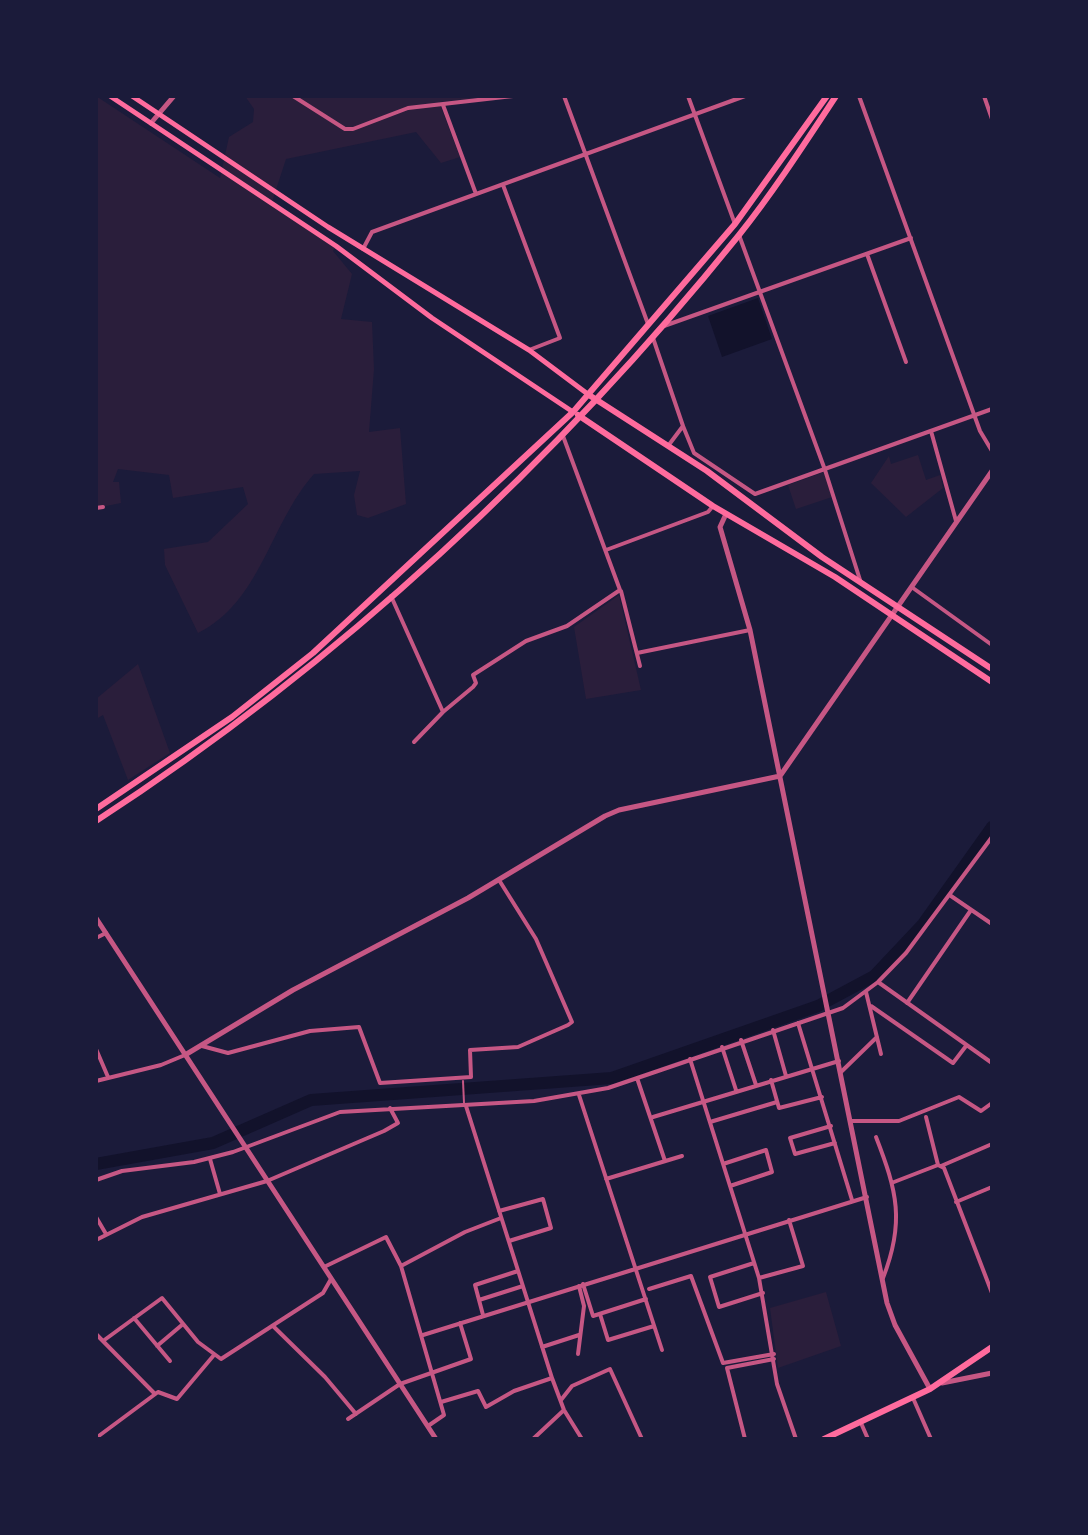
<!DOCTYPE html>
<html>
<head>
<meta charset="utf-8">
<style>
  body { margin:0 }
  #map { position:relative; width:1088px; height:1535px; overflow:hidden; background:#1b1b3a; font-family:"Work Sans",sans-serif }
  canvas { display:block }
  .frame { position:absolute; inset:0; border:98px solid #1b1b3a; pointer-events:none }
</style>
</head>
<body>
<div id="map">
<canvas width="1088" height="1535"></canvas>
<div class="frame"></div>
</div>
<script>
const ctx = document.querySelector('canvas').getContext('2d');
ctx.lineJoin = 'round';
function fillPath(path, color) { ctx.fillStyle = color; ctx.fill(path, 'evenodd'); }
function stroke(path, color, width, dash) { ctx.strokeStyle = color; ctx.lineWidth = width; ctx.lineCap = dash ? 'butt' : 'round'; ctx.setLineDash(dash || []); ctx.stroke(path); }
fillPath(new Path2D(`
  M96,96L220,178L229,137L253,122L254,109L245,96H498L439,102L460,157L441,163L416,132L286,159L272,202L336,246L333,251L352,274L341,319L372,322L374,369L369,432L400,428L406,504L368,518L357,515L354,495L360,471L314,474C270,523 261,602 198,633L165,565L164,549L208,542L248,504L243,487L173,498L169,475L118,469L113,482H119L121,503L96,508Z
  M918,455L926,480L940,475L943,488L906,517L871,483L889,456L891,464Z
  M824,472L832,497L796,509L788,485Z
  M619,595L641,690L586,699L574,627Z
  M138,664L170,753L128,780L103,715L96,719V699Z
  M826,1292L841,1346L778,1368L770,1308Z`), '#2a1e3b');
fillPath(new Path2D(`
  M758,298L772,339L722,357L708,316Z`), '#12122b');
stroke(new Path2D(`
  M96,1164L213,1143L311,1100L612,1078L818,1006L874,976L923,924L992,827`), '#12122b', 12);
stroke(new Path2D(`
  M463,1081L464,1103`), '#c65784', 2);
stroke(new Path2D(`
  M293,96L345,129H353L408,108L513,96
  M564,96L648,324
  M688,96L735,224
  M859,96L980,431L992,451
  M984,96L992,119
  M443,105L476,194
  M503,185L560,338L529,350
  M739,235L825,470L861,583
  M363,249L372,232L745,96
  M867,254L906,362
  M664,326L911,238
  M653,338L683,426L668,446
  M683,426L694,453L755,494L992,409
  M931,431L956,521
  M96,508L103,507
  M606,550L708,512L713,506
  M913,588L992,645
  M621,591L640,666
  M391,596L443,712L414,742
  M637,653L750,630
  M443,712L473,687L476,683L473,675L526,641L567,626L620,590L563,436
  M951,896L992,924
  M96,938L106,933
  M878,982L992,1063
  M866,992L881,1054
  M907,1003L971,910
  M871,1006L953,1063L966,1046
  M798,1023L852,1200
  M773,1030L786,1076
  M741,1040L756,1085
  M202,1046L228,1053L310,1031L359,1027L380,1083L471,1077L470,1050L518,1047L568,1025L572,1022L536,939L499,880
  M722,1047L736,1090
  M96,1049L108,1077
  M690,1059L759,1278L777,1384L796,1439
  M841,1072L877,1037
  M637,1078L665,1161
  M771,1080L779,1108L822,1097
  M96,1081L161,1065L185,1055
  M579,1095L662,1350
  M466,1106L552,1378L564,1410L582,1439
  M653,1117L839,1061
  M926,1117L938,1165L944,1168L992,1293
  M851,1121H899L959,1097L981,1111L992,1103
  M710,1122L777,1102
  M831,1126L790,1138L795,1154L835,1143
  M876,1137C897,1191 905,1222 883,1278
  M210,1159L220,1194
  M723,1164L766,1150L772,1172L730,1186
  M941,1166L992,1144
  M606,1179L682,1156
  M96,1180L122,1171L194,1162L233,1152L340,1112L534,1101L608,1088L843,1008L878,982L906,953L992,837
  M894,1182L938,1165
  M956,1202L992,1187
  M499,1211L543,1199L551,1228L509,1241
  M96,1217L106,1234
  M96,1240L142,1217L267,1181L384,1131L398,1123L390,1108
  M754,1263L710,1277L719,1307L763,1293
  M401,1266L465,1232L501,1218
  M96,1267V1269
  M324,1267L386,1237L401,1266L444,1415L428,1426
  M759,1278L803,1266L789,1220
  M583,1284L593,1316L646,1299
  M649,1289L691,1276L723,1363L774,1354
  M479,1300L523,1286
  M600,1314L608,1340L654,1326
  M483,1315L475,1285L518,1271
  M134,1318L170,1361
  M273,1326L325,1377L356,1414
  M96,1334L155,1394
  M423,1335L867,1197
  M103,1341L162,1298L198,1342L221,1359L323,1293L331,1279
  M157,1346L183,1324
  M542,1347L579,1335
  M578,1354L584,1306L579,1286
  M913,1398L931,1439
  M561,1400L572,1386L610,1369L642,1439
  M441,1402L478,1391L486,1407L514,1391L552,1378
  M348,1419L400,1384L471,1359L460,1323
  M861,1423L868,1439
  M96,1438L158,1392L177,1399L214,1355
  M533,1439L564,1410
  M745,1439L727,1368L774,1359`), '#c65784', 4);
stroke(new Path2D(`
  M151,123L174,96
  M726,514L720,527L750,630L887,1303L895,1325L930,1389
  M96,918L436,1439
  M185,1055L293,990L468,898L605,816L619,810L780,776L992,471
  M942,1383L992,1373`), '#c65784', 5);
stroke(new Path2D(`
  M110,96L336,246L432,318L573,412
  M132,96L328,227L529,350L589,395`), '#ff6b9d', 5);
stroke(new Path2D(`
  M589,395L707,471L822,557L992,669
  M578,415L713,506L835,577L992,682
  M824,1439L930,1389L992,1347`), '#ff6b9d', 6);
stroke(new Path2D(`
  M96,809L232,717L313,653L573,412L735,224L827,96
  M96,821C339,663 557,461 739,235C774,191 805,143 836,96`), '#ff6b9d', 6);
</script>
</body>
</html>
